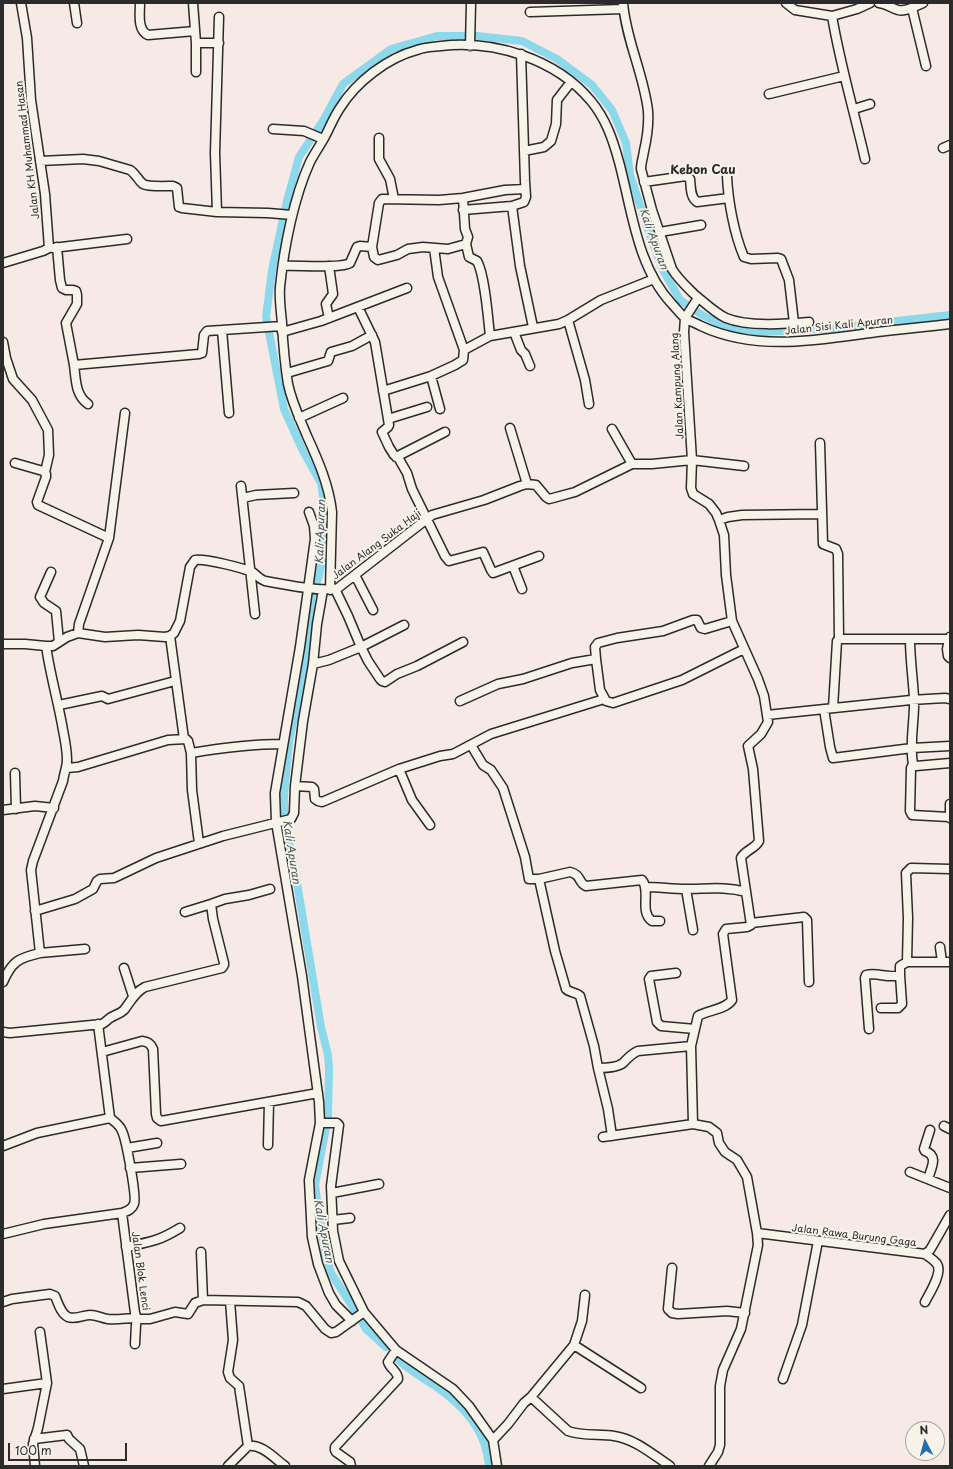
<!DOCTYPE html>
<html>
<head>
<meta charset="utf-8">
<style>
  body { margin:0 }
  #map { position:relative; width:953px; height:1469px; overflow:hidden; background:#f7e9e6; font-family:"Playpen Sans",sans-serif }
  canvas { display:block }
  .frame { position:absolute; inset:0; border:4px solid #2b2b2b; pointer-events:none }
  .north { position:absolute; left:905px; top:1421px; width:40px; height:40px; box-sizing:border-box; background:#f7f3e8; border:1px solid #a5a39c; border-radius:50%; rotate:354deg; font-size:11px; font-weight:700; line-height:16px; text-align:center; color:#2b2b2b }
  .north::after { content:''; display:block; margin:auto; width:14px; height:18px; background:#1f6fb2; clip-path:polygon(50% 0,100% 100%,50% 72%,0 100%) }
  .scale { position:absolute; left:8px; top:1443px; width:119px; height:18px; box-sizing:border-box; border:2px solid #2b2b2b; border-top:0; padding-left:5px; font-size:12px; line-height:14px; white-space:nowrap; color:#2b2b2b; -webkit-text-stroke:3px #f7f3e8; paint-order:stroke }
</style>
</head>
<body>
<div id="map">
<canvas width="953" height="1469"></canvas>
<div class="frame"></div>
<div class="north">N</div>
<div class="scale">100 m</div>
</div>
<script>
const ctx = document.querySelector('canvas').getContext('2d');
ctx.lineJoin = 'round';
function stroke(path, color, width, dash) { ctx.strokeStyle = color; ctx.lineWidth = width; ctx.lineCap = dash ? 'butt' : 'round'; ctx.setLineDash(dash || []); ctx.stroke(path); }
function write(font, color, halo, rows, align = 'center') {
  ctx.font = font + ' "Playpen Sans",sans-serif'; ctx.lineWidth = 4; ctx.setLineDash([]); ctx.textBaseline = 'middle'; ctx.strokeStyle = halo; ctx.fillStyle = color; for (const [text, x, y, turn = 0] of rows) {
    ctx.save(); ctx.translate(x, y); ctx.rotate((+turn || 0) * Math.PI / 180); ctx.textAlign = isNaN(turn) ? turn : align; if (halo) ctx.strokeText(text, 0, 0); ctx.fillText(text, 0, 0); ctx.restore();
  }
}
stroke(new Path2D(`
  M477,36L522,41L557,59L592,85L612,110L626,143L630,175L648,229L662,268L680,300L702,315L728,328L765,332L835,328L950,315
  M354,1309L331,1273L326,1255L319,1214L315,1185L328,1117L329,1069L328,1055L321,1027L293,859L285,827L284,795L289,742L302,679L312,595L319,576L322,561L324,504L321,483L302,449L284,409L266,317L272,270L287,201L299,157L323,121L343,84L391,49L437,36H464
  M361,1320L366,1329L386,1347
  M395,1357C408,1370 423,1378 438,1388C466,1408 486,1431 489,1466`), '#8cd9ec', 8);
const minor = new Path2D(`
  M74,3L77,23
  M140,3C140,13 137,30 148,35L195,31
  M193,3L196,43V72
  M623,3C626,40 644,75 648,111C649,125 647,138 644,151C643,158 641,163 641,169L652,210L672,269C678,279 686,286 694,294C704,302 715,313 726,318C748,327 786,324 809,322
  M786,3L795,10L832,16L857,9L870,3
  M879,3C887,4 891,8 898,10C906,12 916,6 923,3
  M912,8L926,66
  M530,12L623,9
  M832,16C840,64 854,111 865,159
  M196,43H219
  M470,46L471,3
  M521,54L525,181L526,197L524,202L512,206L520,266L533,327
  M769,94L844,76
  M854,109L870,104
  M273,129L304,131L323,139
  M379,138V159L390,179L394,199
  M943,148L950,145
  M524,151L544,147L551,141L556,124L557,100L571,82
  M40,161L83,159L99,161L130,170C135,173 139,181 143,184C148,187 166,186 173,186L177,188L179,207L182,208L217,212L268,213L292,215
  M727,176C728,200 734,234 744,257L751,259L778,258L781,259L789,280L794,323
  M644,182L686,176L690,179C691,187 690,197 697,202L729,198
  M463,198L465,229L468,237L466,244L469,257L477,261C485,275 488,319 490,336
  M463,210L512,206
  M217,212L215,153L219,17
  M660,232L701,225
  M57,247L60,280L62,288L66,290H73L76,291L77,295V304L66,323L74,365
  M372,247L374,257L378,260L397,255L408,249L423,247L448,249L466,244
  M53,248L127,239
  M434,248L438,277L464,350
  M3,263L43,251L49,248L45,194L31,100L27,38L21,3
  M283,266C298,265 340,269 350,263L357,247L360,246L372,247L379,203L382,199L439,200L463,198L505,190L525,189
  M329,266L333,294L326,304L329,318
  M698,298L685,318L684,332L692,460L744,466
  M358,307L375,342L389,425L388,427L382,432L389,447L394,455L399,459L407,473L412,489L445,556L449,561L483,552L491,570L493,573L539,556
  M568,320L585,380L589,404
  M222,330L229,413
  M282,332L321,321L407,288
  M514,332L521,350L525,354L530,366
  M3,342L6,358L13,379L32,400L48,430L49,455L45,472
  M287,373L328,361L331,352L352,346L372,335
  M431,376L440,409
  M383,391L431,376L455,365L463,360L464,350L490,336L559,324L568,320L601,300L654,279
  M88,404C75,395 76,379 74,365L199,354L202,353L204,335L207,331L282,326
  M299,418L343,398
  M388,419L427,407
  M510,428L527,484
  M612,429L632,464
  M820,443L823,544L836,549L838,554L839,639H949L950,637
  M396,457L445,432
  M15,463L43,471L46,474V477L37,502L38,505L109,538
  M241,486L255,614
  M243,498L256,495L294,493
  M309,512L314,526L315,539L300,647L275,793L276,822L302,976L319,1102L320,1123L309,1180L312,1237L318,1264L329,1293L336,1305L352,1321
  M719,520L728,517L742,515L822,514
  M513,566L522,589
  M51,572L40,597L44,603L56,611L59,642
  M355,575L373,610
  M335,589L348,616L361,647L404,625
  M330,590L332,512C329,485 318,460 307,436C300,419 292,403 288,384C285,365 283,343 282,323C281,311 279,299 280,287C284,247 294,197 310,162C314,154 319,147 323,140C329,130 333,118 340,108C356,82 387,58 417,50C425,47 433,47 441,46C495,40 556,59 591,101C606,119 613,140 619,162C632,210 637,267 672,304C676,308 680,314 685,318C689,321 696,323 701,326C757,352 818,340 877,332C901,329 926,327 950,324
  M78,633L79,624L109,538L125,413
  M170,636L184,739
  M910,639C910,659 913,679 914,698C915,720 909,742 913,764L916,766L950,763
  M949,639L947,649L948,656L950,658
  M3,644H25L46,646C50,674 58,701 63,730C65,740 67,750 67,760C67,767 64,773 63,781L33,861L31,870L40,953C19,958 12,961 3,982
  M46,646H53L67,637L78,633L105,637L138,635L165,637L170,636L174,633L180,621L190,567L195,560C204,558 243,568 252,572C257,575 259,579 265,581C281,584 325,593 338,588L432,515L484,500L520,486L527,484L536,485L546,497L549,499L553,498L575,492L632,464H652L692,460L691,488L693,494L709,504L716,513L719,520L724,535L726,575L732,621L758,679L764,696L768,722L761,734L748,746L753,769L759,841C755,849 745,850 741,858L751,925L747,927L726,929L723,934L732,1000C725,1010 708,1010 698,1016L691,1046L693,1124L709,1127L717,1133L719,1143L725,1152L737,1160L747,1177L757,1233L758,1245L741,1329L723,1370L720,1386V1445L718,1452L709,1466
  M596,659L600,690L606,701L613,703L682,680L744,649
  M313,664L329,660L361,647L368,661L380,679L382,681L385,682L397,674L417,666L463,642
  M460,701L498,684L523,679L572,663L596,659L595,647L598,643L617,638L663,631L693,620H697L701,628L705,629L732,621
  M59,705L102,696L108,699L175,681
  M833,708L837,641L839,639
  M824,709L830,747L833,758L912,748L950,746
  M767,715L911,700L945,698L950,699
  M471,745L483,765L491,770L503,788L525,857L529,879H539L570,872C582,875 578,883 586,886L642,880C651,891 639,912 652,921H660
  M191,753C221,748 252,744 283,744
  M913,764L911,768L910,811L912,815L949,817
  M67,768L78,767L168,740L186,739L188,741L191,753L192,790L199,843
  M399,769L412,800L430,825
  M15,773L16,809
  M295,786L312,787L314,789L315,799L318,801L322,802L399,769L440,756L453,754L491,734L604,699
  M950,804V818
  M3,810L35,806L54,808
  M539,879L555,951L566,989C570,993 576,992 580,996L594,1046L598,1068C605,1068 617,1068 623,1063C628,1058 631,1054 638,1051L691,1046
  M645,887C659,887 672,889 686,889C706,889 726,886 746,892
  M686,889L693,930
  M35,911L75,899L93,889L97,881L100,879L114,878L156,858L223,836L291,819L294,813L295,786L303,721L313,664L317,624L323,590
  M185,912L211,904
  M751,923L804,917L807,920L809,982
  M940,947L942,962
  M40,953L85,949
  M907,962L908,918L906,873L911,868L950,869
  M124,968L133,996
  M676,973L651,976L649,979L657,1022L661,1026L695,1029
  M881,1008H898L902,1004L900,975
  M869,1029L865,978L866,975C878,972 888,979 900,975V966L907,962H950
  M3,1032L10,1033L102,1024C106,1022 107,1020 110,1018C114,1015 120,1014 124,1010C131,1001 135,992 145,987L222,968L224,965V963L213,919L211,904L225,899L249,895L270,889
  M102,1052L142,1041C148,1042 150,1043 153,1049L156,1114L157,1118L161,1121L318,1093
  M598,1068L608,1109L612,1136
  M320,1123H337L339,1125L331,1186L333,1231L339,1261L364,1312L396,1350L453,1389L469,1406L493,1440L497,1466
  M944,1126L950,1129
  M603,1137L693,1124
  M268,1145L269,1102
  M3,1146L37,1133L110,1118
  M127,1148L157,1143
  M130,1168L181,1164
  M910,1172L950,1188
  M928,1179C931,1168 939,1156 925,1151L924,1149L930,1130
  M332,1193L379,1184
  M122,1213L135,1313L137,1319H150L175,1312L188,1314L195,1303L203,1300L298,1302L306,1306L325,1329L331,1333L336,1332L364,1312
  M333,1220L350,1218
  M757,1233L925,1254L930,1250L950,1215
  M3,1234L44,1224L122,1213C127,1211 132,1210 134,1204C137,1197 126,1139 122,1131C120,1125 115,1122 110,1118L98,1024
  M126,1247C150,1242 159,1241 180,1228
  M201,1252L203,1300
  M925,1254C929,1257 934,1260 937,1264C943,1273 929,1294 925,1302
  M672,1268L668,1309L672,1313L678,1314L727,1311L745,1313
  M3,1302L12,1299L50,1294L55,1296C58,1303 61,1314 68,1317C75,1320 83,1315 90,1315C97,1315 101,1318 108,1319C117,1320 127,1318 136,1318
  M135,1344L136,1325L137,1319
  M574,1345L641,1388
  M783,1379L802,1325L818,1241
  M3,1389L47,1383
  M531,1397L574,1345L582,1321L585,1295
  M34,1439L67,1435L69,1439L80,1449L84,1466
  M493,1440L508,1424L524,1403L531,1397L568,1431C580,1436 600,1434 614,1436C635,1439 652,1454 670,1466
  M248,1446C262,1444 274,1458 285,1466
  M35,1466L33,1444L38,1428L47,1383L40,1332
  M228,1466L248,1446L239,1386L230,1378L228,1372L233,1340L230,1301
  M351,1466L350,1462L336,1452L335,1450V1447L398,1379C398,1371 390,1369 388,1362L396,1350`);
stroke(minor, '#2b2b2b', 11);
stroke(minor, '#f7f3e8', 8);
write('10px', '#2b2b2b', '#f7f3e8', [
  ["Jalan KH Muhammad Hasan",28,150,-97],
  ["Jalan Sisi Kali Apuran",839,326,-6],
  ["Jalan Kampung Alang",678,386,-93],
  ["Jalan Alang Suka Haji",377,545,-37],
  ["Jalan Rawa Burung Gaga",854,1236,7],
  ["Jalan Blok Lenci",140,1271,82]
]);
write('italic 11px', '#43565b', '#f7f3e8', [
  ["Kali Apuran",653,239,70],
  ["Kali Apuran",321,532,-88],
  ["Kali Apuran",291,852,81],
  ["Kali Apuran",323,1231,79]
]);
write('bold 12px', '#2b2b2b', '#f7f3e8', [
  ["Kebon Cau",703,171]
]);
</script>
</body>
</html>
